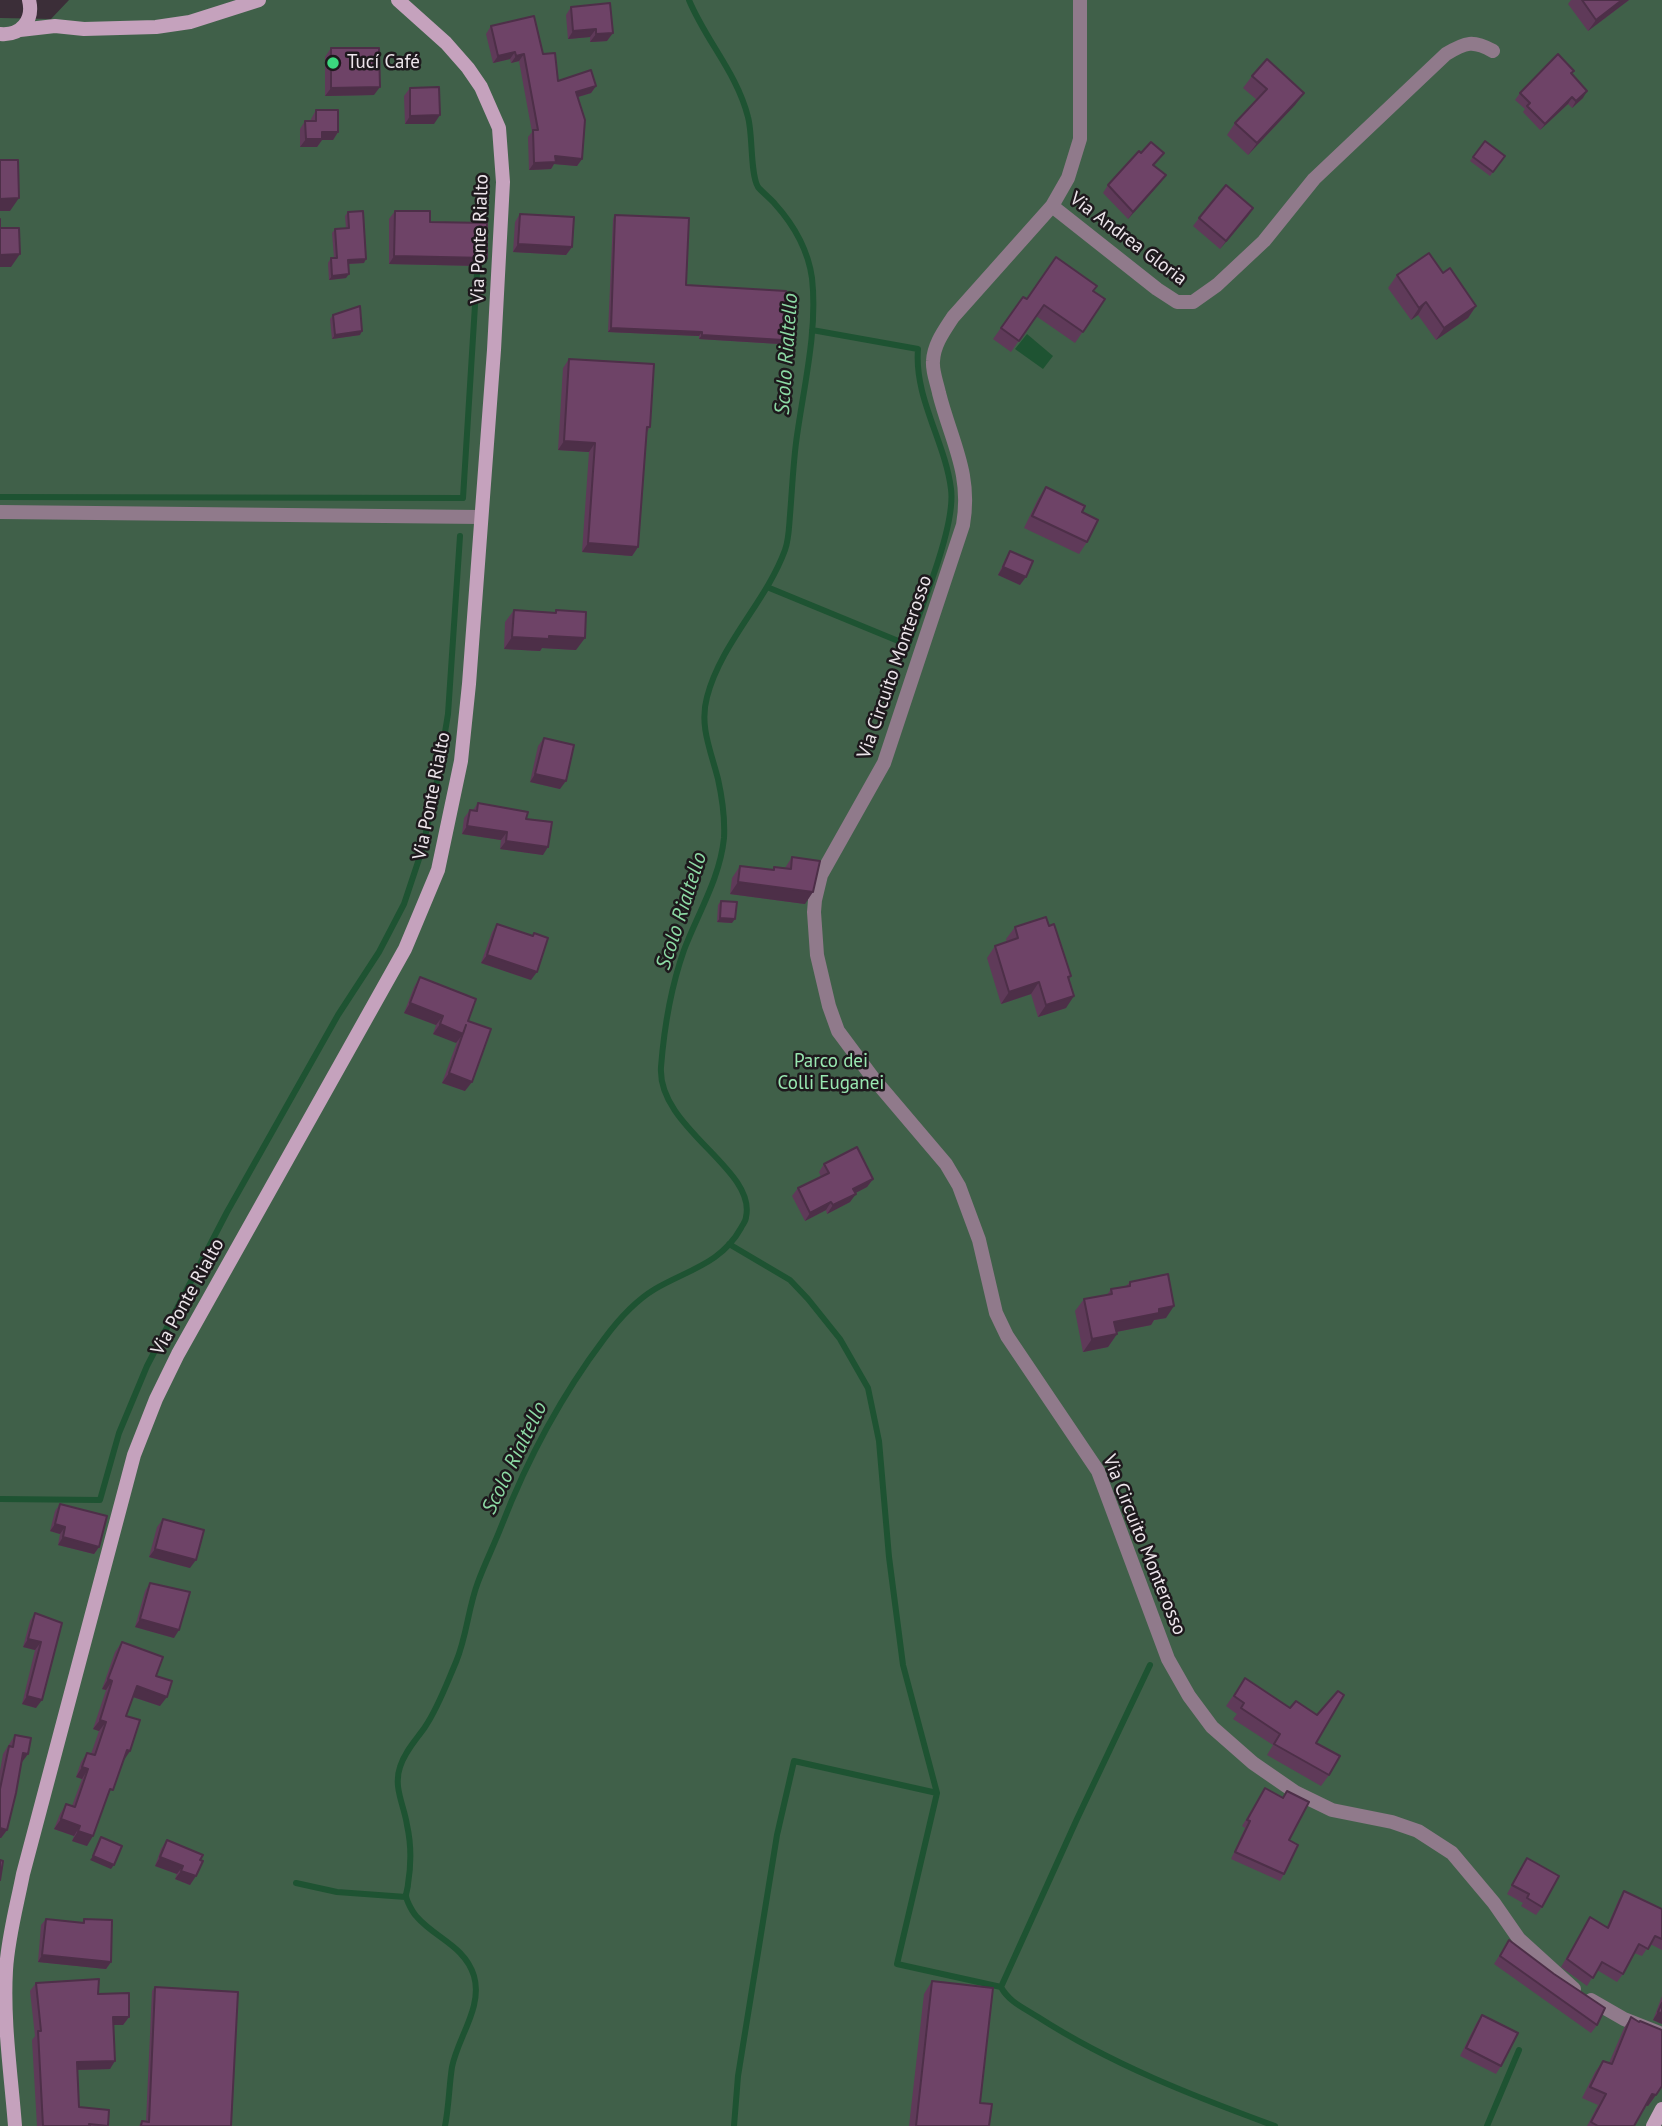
<!DOCTYPE html>
<html>
<head>
<meta charset="utf-8">
<style>
  body { margin:0 }
  canvas { display:block; background:#3b2e38 }
</style>
</head>
<body>
<canvas width="1662" height="2126"></canvas>
<script>
const ctx = document.querySelector('canvas').getContext('2d');
ctx.lineJoin = 'round';
function fillPath(path, color) { ctx.fillStyle = color; ctx.fill(path, 'evenodd'); }
function stroke(path, color, width, dash) { ctx.strokeStyle = color; ctx.lineWidth = width; ctx.lineCap = dash ? 'butt' : 'round'; ctx.setLineDash(dash || []); ctx.stroke(path); }
function write(font, color, halo, rows, align = 'center') {
  ctx.font = font + ' "PT Sans",sans-serif'; ctx.lineWidth = 5; ctx.setLineDash([]); ctx.textBaseline = 'middle'; ctx.strokeStyle = halo; ctx.fillStyle = color; for (const [text, x, y, turn = 0] of rows) {
    ctx.save(); ctx.translate(x, y); ctx.rotate((+turn || 0) * Math.PI / 180); ctx.textAlign = isNaN(turn) ? turn : align; if (halo) ctx.strokeText(text, 0, 0); ctx.fillText(text, 0, 0); ctx.restore();
  }
}
fillPath(new Path2D(`
  M69,0H1662V2126H0V18L51,19Z`), '#406049');
fillPath(new Path2D(`
  M1027,334L1053,356L1043,369L1015,349Z`), '#1e5332');
stroke(new Path2D(`
  M0,497L463,498L477,273
  M767,587L908,645C921,608 956,526 951,489C945,441 914,398 918,349L812,330
  M729,1244L790,1280L808,1299L840,1339L868,1388L879,1441L889,1557L903,1665L937,1793L897,1964L1001,1987C1009,2002 1024,2008 1038,2017C1111,2064 1193,2096 1275,2126
  M0,1499L100,1500L119,1433L147,1366L227,1212L338,1015L379,952L404,904L422,850L436,787L448,714L460,536
  M296,1883L337,1892L406,1897
  M1001,1987L1077,1819L1150,1665
  M445,2126C449,2106 449,2086 452,2067C458,2037 483,2007 474,1976C465,1946 435,1938 417,1917C413,1913 407,1902 406,1896C406,1892 408,1888 408,1884C411,1866 411,1843 407,1825C404,1805 393,1787 400,1767C405,1751 416,1740 425,1727C438,1708 447,1683 456,1662C467,1636 468,1608 478,1582C485,1563 494,1545 501,1527C527,1460 561,1396 604,1339C618,1320 635,1301 655,1289C687,1270 721,1264 741,1228C743,1224 746,1221 746,1217C757,1169 657,1128 661,1067C664,1029 671,987 684,950C698,913 720,878 724,838C725,819 722,797 718,779C711,751 699,726 707,697C721,643 766,602 785,550C789,539 789,526 790,515C792,491 793,467 796,443C803,389 818,332 812,278C808,250 793,224 775,204C773,201 760,190 758,187C750,174 753,135 748,117C737,73 706,41 689,0
  M734,2126L738,2076L777,1835L794,1761L937,1793
  M1487,2126L1519,2050`), '#1e5332', 6);
stroke(new Path2D(`
  M1080,0V139L1068,178L1052,206L953,317C944,331 934,344 933,361C932,371 937,383 939,393C951,441 972,473 963,525L884,763L821,875L815,900L814,912L817,955L829,1006L838,1031L873,1078L946,1164L959,1186L979,1240L996,1313L1007,1336L1098,1471L1168,1659L1189,1696L1212,1727L1253,1763L1295,1792L1332,1810L1392,1822L1418,1831L1452,1853L1494,1903L1519,1939L1574,1989
  M1052,206L1157,289L1177,302H1193L1217,285L1264,241L1314,179L1446,54C1466,42 1473,40 1493,51
  M0,512L480,517
  M1591,2000L1624,2019L1662,2034`), '#907a8b', 14);
stroke(new Path2D(`
  M20,30L55,26L84,29L156,27L190,22L259,0
  M0,34C21,36 34,20 29,0
  M15,2126C11,2074 3,2021 6,1970C8,1937 17,1905 23,1874L134,1455L156,1399L178,1354L405,949L438,870L461,761L469,684L494,350L503,182L499,128L481,87L468,68L446,43L398,0
  M1653,2126L1662,2109`), '#c5a2bd', 14);
fillPath(new Path2D(`
  M1571,0H1629L1588,31L1568,4Z
  M571,7L607,41L590,42V37L568,39L566,15Z
  M491,26L543,54L558,81L596,86L591,93L578,97L582,159L577,166L554,164L551,169L529,170L528,137L532,132L519,61L511,63L510,59L493,63L486,34Z
  M331,48L374,95L325,96V57Z
  M1571,74L1583,98L1572,108L1568,104L1540,130L1523,112L1525,109L1515,100L1520,93Z
  M1252,76L1304,93L1295,105L1248,155L1227,135L1235,123L1257,100L1243,88Z
  M410,88L434,124H405L404,96Z
  M316,110L338,132L333,140H322L317,147H300V129L305,121H311V119Z
  M1485,141L1505,156L1490,176L1470,161Z
  M1141,153L1158,161L1154,165L1166,175L1160,183L1128,219L1103,193L1108,185Z
  M1253,208L1220,249L1193,226L1199,218Z
  M395,211L430,222L487,258L481,266L389,264V219Z
  M348,212L364,263L348,264L346,278L329,280L328,263L331,258H334L332,233L335,229L346,228L345,216Z
  M520,214L572,247L566,255L513,252L515,222Z
  M615,215L686,285L783,340L780,344L699,339V336L608,332L613,219Z
  M1443,273L1476,306L1468,318L1436,340L1418,315L1411,320L1388,288L1397,275Z
  M1023,297L1027,299H1105L1075,343L1036,316L1011,352L993,339Z
  M333,315L360,335L332,339L330,319Z
  M569,359L650,427L647,432L638,547L632,556L582,552L589,452L558,450L563,368Z
  M1046,487L1082,512L1087,542L1079,554L1024,528L1038,499Z
  M1010,551L1020,585L998,575L1005,560Z
  M514,610L554,613L556,610L576,650L542,648L540,651L504,649L505,622Z
  M544,738L560,789L530,782L538,746Z
  M478,803L526,819L543,855L500,849L501,840L462,834L464,818L470,810H473Z
  M792,857L805,904L730,894L732,878L740,866L772,870L774,867L785,868Z
  M721,901L732,923L717,922L718,905Z
  M497,924L532,936L534,933L531,980L481,963L492,932Z
  M1049,926L1071,976L1069,980L1066,1008L1038,1017L1031,994L1001,1004L987,958L995,946L1007,942L1006,939L1015,927Z
  M420,977L468,1021L465,1091L442,1083L457,1042L433,1034L436,1025L404,1013L414,987Z
  M824,1164L873,1179L867,1187L855,1193L850,1202L827,1214L826,1210L805,1221L792,1196L798,1188L821,1177L819,1172Z
  M1130,1282L1166,1318L1154,1320L1151,1325L1116,1332L1117,1334L1108,1347L1083,1352L1075,1311L1084,1299L1107,1295L1111,1289L1126,1286Z
  M60,1504L99,1547L94,1554L58,1545L60,1534L50,1531L55,1511Z
  M163,1519L190,1568L149,1557L157,1527Z
  M150,1583L174,1638L135,1627L145,1591Z
  M35,1613L62,1623L36,1708L22,1704L35,1650L23,1647L30,1621Z
  M122,1642L156,1676L160,1706L133,1697L126,1716L130,1751L123,1760L87,1846L72,1841L74,1836L54,1829L60,1814L66,1804L72,1806L82,1779L76,1777L81,1762L87,1753L91,1754L99,1731L93,1729L106,1690L102,1689L115,1652Z
  M1245,1678L1316,1743L1329,1775L1321,1786L1267,1755L1273,1745L1233,1719L1237,1714L1226,1706Z
  M15,1735L28,1754L22,1762L7,1830L1,1838L0,1771L3,1754Z
  M1265,1788L1283,1797L1287,1791L1289,1840L1284,1874L1280,1881L1231,1859L1245,1828L1242,1826Z
  M167,1840L200,1860L190,1885L175,1879L177,1874L155,1866L161,1849Z
  M1527,1858L1542,1907L1536,1915L1521,1906L1523,1903L1507,1894Z
  M1624,1891L1662,1909V1950L1650,1944L1642,1956L1634,1953L1623,1974L1617,1982L1597,1970L1587,1986L1561,1967L1590,1917L1607,1927L1619,1899Z
  M46,1919L82,1923L84,1919L111,1962L106,1969L38,1962L41,1925Z
  M1509,1940L1597,2025L1591,2033L1494,1964Z
  M932,1981L989,2126H909L924,1994Z
  M36,1983L98,1994L129,2017L123,2025H114L110,2069L77,2070L79,2107L107,2126H37L32,2040L35,2036L30,1991Z
  M155,1987L231,2126H139L142,2121H146L152,1991Z
  M1662,1996V2024L1653,2020Z
  M1482,2015L1501,2066L1496,2074L1460,2056L1476,2024Z
  M1631,2017L1656,2095L1648,2106H1645L1634,2126H1587L1598,2105L1582,2098L1595,2072L1603,2061L1609,2063L1624,2028Z`), '#5f3a59');
fillPath(new Path2D(`
  M1622,0H1629L1588,31L1596,20Z
  M596,29L590,37L568,39L573,31Z
  M613,33L607,41L590,42L596,34Z
  M515,52L510,59L493,63L498,56Z
  M524,54L519,61L511,63L516,56Z
  M596,86L591,93L571,99L576,92Z
  M380,87L374,95L325,96L331,88Z
  M1587,91L1583,98L1572,108L1576,101Z
  M1304,93L1295,105L1248,155L1257,143Z
  M1572,97L1568,104L1540,130L1545,124Z
  M440,115L434,124H405L410,116Z
  M322,132H338L333,140H322L317,147H300L306,139Z
  M555,156L582,159L577,166L554,164L551,169L529,170L534,163Z
  M1166,175L1160,183L1128,219L1133,212Z
  M19,198L10,211H0V199Z
  M1253,208L1248,216L1220,249L1226,241Z
  M518,244L572,247L566,255L513,252Z
  M20,254L11,267H0V255Z
  M394,256L487,258L481,266L389,264Z
  M366,259L364,263L345,264L348,260Z
  M349,274L346,278L329,280L332,276Z
  M1426,302L1418,315L1411,320L1419,308Z
  M1476,306L1468,318L1436,340L1444,328Z
  M611,328L702,332L699,336L608,332Z
  M362,331L360,335L332,339L335,335Z
  M702,335L783,340L780,344L699,339Z
  M564,441L595,443L589,452L558,450Z
  M588,543L638,547L632,556L582,552Z
  M1003,567L1026,577L1020,585L998,575Z
  M549,636L585,638L576,650L542,648L540,651L504,649L512,637Z
  M535,774L566,781L560,789L530,782Z
  M467,826L507,832L501,840L462,834Z
  M506,841L548,847L543,855L500,849Z
  M738,882L813,892L805,904L730,894Z
  M720,918L735,919L732,923L717,922Z
  M487,955L537,972L531,980L481,963Z
  M1039,982L1031,994L1001,1004L1009,992Z
  M1074,996L1066,1008L1038,1017L1046,1005Z
  M410,1003L443,1016L436,1025L404,1013Z
  M440,1024L463,1034L456,1043L433,1034Z
  M449,1073L472,1082L465,1091L442,1083Z
  M873,1179L867,1187L848,1197L853,1189Z
  M856,1194L850,1202L827,1214L833,1205Z
  M831,1202L826,1210L805,1221L810,1213Z
  M1174,1306L1166,1318L1154,1320L1151,1325L1106,1334L1114,1322L1159,1309Z
  M1117,1334L1108,1347L1083,1352L1092,1339Z
  M55,1524L65,1527L60,1534L50,1531Z
  M63,1537L99,1547L94,1554L58,1545Z
  M155,1549L196,1560L190,1568L149,1557Z
  M140,1619L179,1630L174,1638L135,1627Z
  M28,1639L41,1642L35,1650L23,1647Z
  M108,1679L112,1681L106,1690L102,1689Z
  M137,1686L167,1697L160,1706L130,1696Z
  M27,1696L42,1700L36,1708L22,1704Z
  M100,1720L106,1722L99,1731L93,1729Z
  M127,1750L130,1751L124,1760L120,1759Z
  M23,1753L28,1754L22,1762Z
  M82,1767L88,1769L82,1779L76,1777Z
  M61,1819L80,1826L74,1836L54,1829Z
  M0,1828L7,1830L1,1838H0Z
  M78,1831L93,1836L87,1846L72,1841Z
  M93,1856L114,1865L111,1869L90,1860Z
  M160,1857L183,1866L177,1874L155,1866Z
  M181,1871L196,1876L190,1885L175,1879Z
  M42,1955L111,1962L106,1969L38,1962Z
  M1658,2012L1662,2013V2024L1653,2020Z
  M113,2017H129L123,2025H108Z
  M115,2061L110,2069L71,2070L77,2062Z
  M1652,2094L1656,2095L1648,2106L1644,2105Z`), '#4d2f48');
const building = new Path2D(`
  M1582,0H1622L1596,20Z
  M610,3L613,33L596,34V29L573,31L571,7Z
  M534,16L543,54L555,53L558,81L591,70L596,86L576,92L585,120L582,159L555,156L556,162L534,163L533,130H538L524,54L516,56L515,52L498,56L491,26Z
  M331,48H379L380,87L331,88Z
  M1558,54L1574,71L1571,73L1587,91L1576,101L1572,97L1545,124L1527,106L1530,103L1520,93Z
  M1267,59L1304,93L1257,143L1235,123L1267,89L1252,76Z
  M439,87L440,115L410,116V88Z
  M316,110H338V132H322V139H306L305,121H316Z
  M1485,141L1505,156L1493,172L1473,157Z
  M1151,142L1164,153L1153,165L1166,175L1133,212L1108,185L1139,151L1141,153Z
  M0,160H18L19,198L0,199Z
  M1226,185L1253,208L1226,241L1199,218Z
  M363,211L366,259L348,260L349,274L332,276L331,258H337L335,229L349,228L348,212Z
  M395,211H430V222L487,223V258L394,256Z
  M520,214L574,217L572,247L518,244Z
  M615,215L689,218L686,285L786,291L783,340L702,335V332L611,328Z
  M0,219V228H19L20,254L0,255Z
  M1429,253L1443,273L1450,268L1476,306L1444,328L1426,302L1419,308L1397,275Z
  M1056,257L1097,286L1093,291L1105,299L1083,332L1044,305L1019,341L1001,328L1023,297L1027,299Z
  M360,306L362,331L335,335L333,315Z
  M569,359L654,364L650,427H647L638,547L588,543L595,443L564,441Z
  M1046,487L1085,506L1082,512L1098,520L1087,542L1032,516Z
  M1010,551L1033,561L1026,577L1003,567Z
  M514,610L556,613V610L586,612L585,638L549,636V639L512,637Z
  M544,738L574,745L566,781L535,774Z
  M478,803L528,812L526,819L552,822L548,847L506,841L507,832L467,826L470,810L477,811Z
  M792,857L820,861L813,892L738,882L740,866L774,870V867L791,869Z
  M721,901L737,902L735,919L720,918Z
  M1046,917L1049,926L1054,924L1071,976L1068,977L1074,996L1046,1005L1039,982L1009,992L995,946L1018,938L1015,927Z
  M497,924L533,936L534,933L548,938L537,972L487,955Z
  M420,977L476,999L468,1021L491,1029L472,1082L449,1073L466,1025L463,1034L440,1024L443,1016L410,1003Z
  M857,1147L873,1179L853,1189L856,1194L833,1205L831,1202L810,1213L798,1188L829,1173L824,1164Z
  M1168,1274L1174,1306L1159,1309V1313L1114,1322L1117,1334L1092,1339L1084,1299L1112,1294L1111,1289L1130,1286V1282Z
  M60,1504L107,1516L99,1547L63,1537L65,1527L55,1524Z
  M163,1519L204,1530L196,1560L155,1549Z
  M150,1583L190,1592L179,1630L140,1619Z
  M35,1613L62,1623L42,1700L27,1696L41,1642L28,1639Z
  M122,1642L163,1657L156,1676L172,1681L167,1697L137,1686L126,1716L140,1720L130,1751L127,1750L113,1790L110,1789L93,1836L78,1831L80,1826L61,1819L66,1804L75,1807L88,1769L82,1767L87,1753L95,1755L106,1722L100,1720L112,1681L108,1679Z
  M1245,1678L1290,1708L1296,1701L1317,1715L1338,1691L1344,1695L1316,1743L1340,1756L1329,1775L1274,1744L1280,1734L1241,1708L1244,1703L1234,1696Z
  M15,1735L31,1738L28,1754L23,1753L16,1793L7,1830L0,1828V1789L9,1746L13,1747Z
  M1265,1788L1283,1798L1287,1791L1309,1802L1289,1840L1298,1845L1284,1874L1235,1852L1250,1821L1247,1820Z
  M101,1837L122,1846L114,1865L93,1856Z
  M167,1840L203,1855L200,1860L203,1861L196,1876L181,1871L183,1866L160,1857Z
  M1527,1858L1559,1876L1542,1907L1527,1898L1529,1894L1512,1885Z
  M0,1860L3,1861L0,1880Z
  M1624,1891L1662,1909V1939L1655,1936L1648,1949L1639,1944L1623,1974L1602,1962L1593,1978L1567,1959L1590,1917L1608,1928Z
  M46,1919L84,1923V1919L112,1920L111,1962L42,1955Z
  M1509,1940L1554,1974L1605,2008L1597,2025L1500,1956Z
  M99,1979L98,1994L129,1993V2017H113L115,2061L77,2062L79,2107L109,2110L108,2126L89,2124L90,2126H43L38,2031H41L36,1983Z
  M932,1981L993,1988L980,2103L992,2104L989,2126H916Z
  M155,1987L238,1992L231,2126H141L142,2121L149,2122Z
  M1662,2003V2013L1658,2012Z
  M1482,2015L1518,2033L1501,2066L1466,2048Z
  M1631,2017L1639,2022L1640,2021L1662,2030V2086L1656,2095L1652,2094L1634,2126H1598L1591,2122L1606,2094L1590,2087L1603,2061L1612,2064Z`);
fillPath(building, '#6e4367');
stroke(building, '#4d2f48', 2);
for (const [x, y, r, color] of [
  [333,63,7,"#3bd77e"]
]) { const dot = new Path2D(); dot.arc(x, y, r, 0, 2 * Math.PI); ctx.fillStyle = color; ctx.fill(dot); stroke(dot, '#1e191d', 2.5); }
write('19px', '#ede5eb', '#1e191d', [
  ["Tucí Café",347,63]
], 'left');
write('19px', '#ede5eb', '#1e191d', [
  ["Via Ponte Rialto",480,239,-88],
  ["Via Andrea Gloria",1128,239,37],
  ["Via Circuito Monterosso",895,667,-71],
  ["Via Ponte Rialto",432,796,-79],
  ["Via Ponte Rialto",188,1297,-61],
  ["Via Circuito Monterosso",1144,1545,68]
]);
write('19px', '#99e8b1', '#1e191d', [
  ["Parco dei",831,1062],
  ["Colli Euganei",831,1084]
]);
write('italic 21px', '#8cdaa4', '#1e191d', [
  ["Scolo Rialtello",787,354,-86],
  ["Scolo Rialtello",682,911,-72],
  ["Scolo Rialtello",515,1458,-64]
]);
</script>
</body>
</html>
